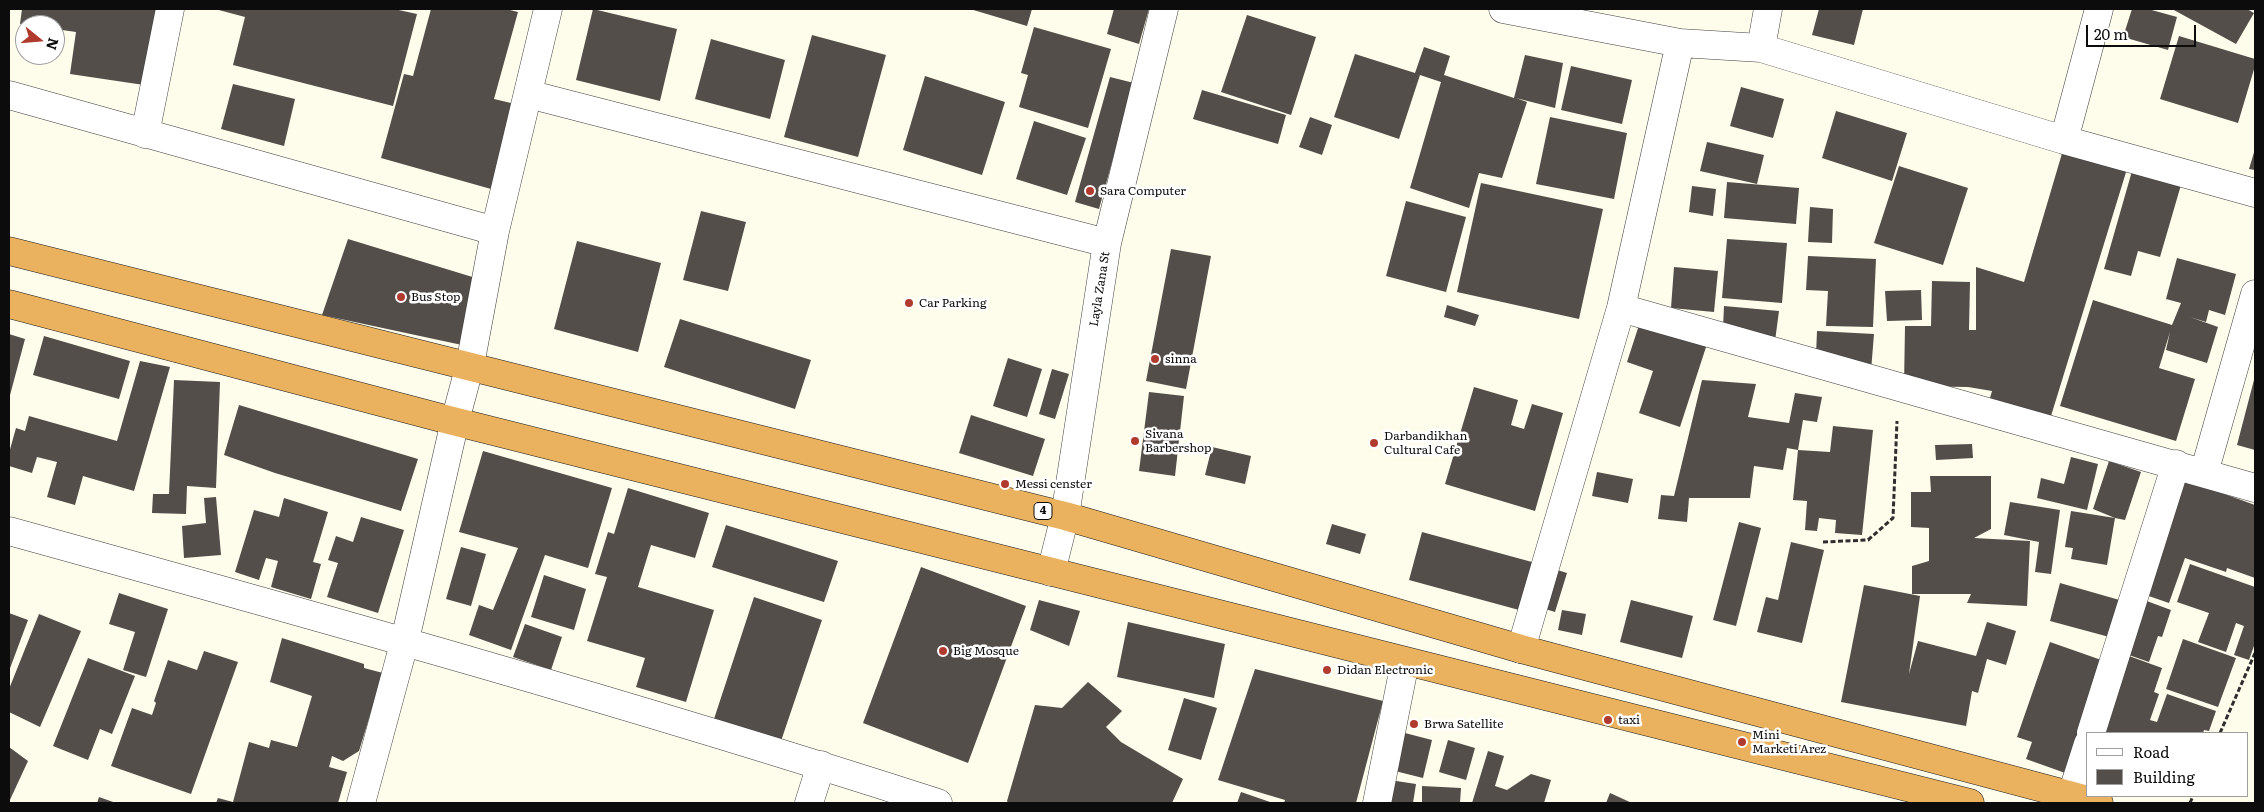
<!DOCTYPE html>
<html>
<head>
<meta charset="utf-8">
<style>
  body { margin:0 }
  #map { position:relative; width:2264px; height:812px; overflow:hidden; background:#fefdec; font-family:Literata,serif }
  canvas { display:block }
  .frame { position:absolute; inset:0; border:10px solid #0c0c0c; pointer-events:none }
  .legend { position:absolute; left:2086px; top:732px; width:162px; height:65px; box-sizing:border-box; background:#fff; border:1px solid #9e9e9e; margin:0; padding:6px 9px; list-style:none; font-size:15px; color:#0c0c0c }
  .legend li { display:flex; align-items:center; gap:10px; height:25px }
  .legend b { width:25px; border:1px solid #9e9e9e }
  .north { position:absolute; left:15px; top:15px; width:50px; height:50px; box-sizing:border-box; background:#fff; border:1px solid #9e9e9e; border-radius:50%; rotate:107deg; font-size:14px; font-weight:700; line-height:20px; text-align:center; color:#0c0c0c }
  .north::after { content:''; display:block; margin:auto; width:18px; height:22px; background:#b13a2e; clip-path:polygon(50% 0,100% 100%,50% 72%,0 100%) }
  .scale { position:absolute; left:2086px; top:25px; width:110px; height:22px; box-sizing:border-box; border:2px solid #0c0c0c; border-top:0; padding-left:6px; font-size:15px; line-height:18px; white-space:nowrap; color:#0c0c0c; -webkit-text-stroke:4px #fff; paint-order:stroke }
</style>
</head>
<body>
<div id="map">
<canvas width="2264" height="812"></canvas>
<div class="frame"></div>
<ul class="legend">
<li><b style="height:6px;background:#fff"></b>Road</li>
<li><b style="height:14px;background:#534e49"></b>Building</li>
</ul>
<div class="north">N</div>
<div class="scale">20 m</div>
</div>
<script>
const ctx = document.querySelector('canvas').getContext('2d');
ctx.lineJoin = 'round';
function fillPath(path, color) { ctx.fillStyle = color; ctx.fill(path, 'evenodd'); }
function stroke(path, color, width, dash) { ctx.strokeStyle = color; ctx.lineWidth = width; ctx.lineCap = dash ? 'butt' : 'round'; ctx.setLineDash(dash || []); ctx.stroke(path); }
function write(font, color, halo, rows, align = 'center') {
  ctx.font = font + ' Literata,serif'; ctx.lineWidth = 5; ctx.setLineDash([]); ctx.textBaseline = 'middle'; ctx.strokeStyle = halo; ctx.fillStyle = color; for (const [text, x, y, turn = 0] of rows) {
    ctx.save(); ctx.translate(x, y); ctx.rotate((+turn || 0) * Math.PI / 180); ctx.textAlign = isNaN(turn) ? turn : align; if (halo) ctx.strokeText(text, 0, 0); ctx.fillText(text, 0, 0); ctx.restore();
  }
}
fillPath(new Path2D(`
  M22,9H156L144,85L70,74L76,32L55,29V25L20,24Z
  M215,9H394L417,14L393,106L233,65L245,17Z
  M431,9H506L518,12L494,99L515,104L491,189L381,158L404,74L413,76Z
  M593,9L677,29L660,101L576,80Z
  M970,9H1032L1027,26Z
  M1114,9H1149L1139,44L1107,34Z
  M1819,9H1863L1854,45L1812,35Z
  M2132,9H2148L2177,17L2168,50L2123,37Z
  M2172,9H2247L2254,13L2236,44Z
  M1247,15L1316,37L1291,115L1221,92Z
  M1034,27L1111,49L1088,128L1019,107L1028,75L1021,73Z
  M812,35L886,55L858,157L784,137Z
  M2179,36L2255,59V66L2238,123L2160,99Z
  M711,39L785,60L770,119L695,99Z
  M1424,47L1450,56L1444,75L1514,98L1525,55L1563,63L1555,108L1516,98L1527,102L1502,178L1479,173L1469,208L1410,188L1441,82L1420,75L1399,139L1334,117L1355,54L1415,73Z
  M1571,66L1632,80L1622,124L1561,110Z
  M925,76L1005,102L982,175L903,150Z
  M1110,77L1134,83L1099,209L1075,202Z
  M233,84L295,99L284,146L221,129Z
  M1741,87L1784,99L1773,138L1730,126Z
  M1202,90L1286,115L1278,144L1193,119Z
  M1836,111L1907,133L1892,181L1822,158Z
  M1310,117L1332,125L1322,155L1299,147Z
  M1550,117L1627,133L1614,199L1536,184Z
  M1034,121L1086,138L1067,195L1016,179Z
  M1707,142L1764,155L1757,184L1700,171Z
  M2255,149V170L2249,169Z
  M2063,150L2127,169L2047,429L1986,412L1992,391L1968,387L1904,386L1905,326H1931L1932,281L1970,282L1969,330H1976V267L2024,282Z
  M2134,164L2183,178L2160,257L2138,251L2131,276L2104,269Z
  M1899,166L1968,188L1943,265L1874,243Z
  M1727,182L1799,188L1796,224L1724,218Z
  M1481,183L1603,209L1579,319L1457,292Z
  M1692,186L1716,189L1713,216L1689,212Z
  M1406,201L1466,217L1446,292L1386,276Z
  M1810,207L1833,209L1832,243L1808,242Z
  M701,211L746,222L728,291L683,280Z
  M348,239L479,279L462,345L322,315Z
  M1727,239L1787,243L1782,303L1722,298Z
  M577,241L661,263L638,352L554,329Z
  M1171,249L1211,256L1186,389L1146,381Z
  M1808,256L1876,259L1873,327L1826,326L1828,291L1806,290Z
  M2177,258L2236,274L2225,315L2209,310L2206,322L2190,317L2218,327L2207,363L2166,350L2170,332L2159,368L2195,379L2176,441L2060,406L2093,300L2172,325L2181,303L2166,299Z
  M1674,267L1718,271L1714,312L1671,308Z
  M1921,290L1922,320L1887,321L1885,291Z
  M1447,305L1479,315L1475,326L1444,317Z
  M1724,306L1779,311L1775,341L1723,328Z
  M680,319L811,360L795,409L664,367Z
  M1640,322L1707,344L1680,427L1639,413L1653,371L1627,362Z
  M1817,331L1874,334L1871,371L1816,355Z
  M9,334L25,339L9,399Z
  M44,336L130,361L119,399L33,375Z
  M1008,358L1042,369L1027,417L993,406Z
  M140,361L170,367L134,491L83,476L75,505L47,497L57,462L37,457L32,473L9,466V453L16,428L25,431L29,416L117,441Z
  M1052,369L1069,374L1055,419L1039,414Z
  M2255,376V450L2237,445Z
  M174,380L220,382L216,488L187,486L186,514L152,513L153,494H169Z
  M1702,380L1756,384L1748,417L1789,423L1795,393L1822,397L1817,422L1803,420L1798,450L1787,448L1783,470L1754,466L1750,498H1689L1687,522L1658,519L1661,495L1674,496Z
  M1474,387L1518,400L1511,425L1524,429L1532,404L1563,413L1535,511L1445,484Z
  M1149,392L1184,396L1175,476L1139,471Z
  M239,405L418,459L401,511L275,473L224,455Z
  M971,415L1045,439L1033,476L959,453Z
  M1833,426L1873,430L1862,535L1835,533L1836,520L1819,518L1817,531L1805,530L1807,501L1793,500L1798,450L1830,452Z
  M1972,444L1973,458L1936,460L1935,445Z
  M1212,447L1251,456L1245,484L1205,475Z
  M483,451L612,488L588,568L545,555L511,650L469,635L479,605L493,610L518,548L459,532Z
  M2071,457L2098,464L2087,510L2037,498L2041,478L2064,484Z
  M2109,461L2141,472L2125,520L2115,518L2093,509Z
  M1597,472L1633,479L1628,503L1592,496Z
  M1930,476H1991V529L1974,538L2030,541L2027,606L1967,603L1971,594H1912V566L1929,561V528L1911,527V492H1931Z
  M2180,478L2255,505V578L2227,568L2226,572L2185,558L2169,603L2140,593Z
  M628,488L709,513L695,558L651,545L638,587L714,610L686,702L636,687L645,658L587,641L607,577L595,574L608,532L614,534Z
  M216,497L221,555L184,558L182,526L206,523L204,498Z
  M284,498L328,512L313,562L321,564L311,599L271,587L278,561L266,558L259,580L235,572L254,510L279,517Z
  M2010,502L2060,510L2051,574L2035,572L2039,542L2004,535Z
  M2071,511L2115,518L2107,565L2071,559L2073,548L2065,547Z
  M361,517L404,530L378,613L327,597L338,563L328,560L336,536L353,542Z
  M1739,522L1761,528L1736,626L1713,620Z
  M1332,524L1366,534L1360,554L1326,544Z
  M726,525L838,561L824,602L712,567Z
  M1422,532L1532,562L1519,610L1409,580Z
  M1791,542L1824,550L1802,643L1757,632L1766,597L1778,600Z
  M461,547L486,554L471,606L446,599Z
  M2190,564L2255,587V643L2249,660L2234,655L2244,626L2236,623L2226,652L2198,642L2209,613L2177,602Z
  M921,567L1026,606L968,763L863,723Z
  M1551,568L1567,573L1555,612L1539,607Z
  M544,575L586,589L574,630L531,617Z
  M2060,583L2123,601L2113,638L2050,621Z
  M1864,585L1920,596L1909,674L1918,641L1976,656L1987,622L2016,631L2006,665L1987,659L1978,693L1972,691L1966,726L1841,702Z
  M119,593L168,609L146,677L123,670L135,632L109,624Z
  M754,597L822,620L781,741L714,719Z
  M1039,600L1080,611L1069,646L1030,630Z
  M1631,600L1693,616L1682,658L1620,642Z
  M2144,600L2171,610L2162,637L2158,636L2149,662L2126,654Z
  M1562,610L1586,614L1582,635L1558,630Z
  M9,613L28,620L9,671Z
  M39,614L81,631L40,727L9,712V689Z
  M1128,622L1225,644L1214,698L1117,677Z
  M525,624L562,637L551,670L513,657Z
  M282,638L364,664V668L383,673L359,751L343,761L332,756L329,767L347,772L338,803H216L218,798L233,802L249,742L269,748L271,740L297,747L312,696L270,682Z
  M2183,639L2236,658L2218,707L2166,689Z
  M2050,642L2107,662L2068,774L2026,759L2032,742L2017,737Z
  M204,651L238,662L191,794L111,766L132,708L152,715L156,703L154,701L168,660L197,670Z
  M2129,656L2162,668L2154,692L2159,694L2150,720L2157,722L2167,694L2216,711L2209,731L2204,730L2203,733H2102Z
  M88,658L135,676L112,734L100,729L88,760L53,746Z
  M1255,669L1383,701L1356,803H1284L1285,800L1218,780Z
  M1088,682L1122,711L1106,727L1121,742L1183,779L1172,803H1008L1007,801L1035,705L1062,708Z
  M1184,698L1217,708L1201,760L1168,750Z
  M1401,732L1432,740L1423,778L1391,770Z
  M1448,740L1475,748L1466,780L1439,772Z
  M9,747L28,761L9,802Z
  M1488,751L1504,756L1495,786L1507,790L1531,774L1551,780L1544,803H1472Z
  M1383,779L1416,784L1413,803H1379Z
  M1422,786L1461,788L1460,803H1422Z
  M1241,792L1273,803H1237Z
  M1610,793L1632,803H1606Z
  M99,797L116,803H97Z`), '#534e49');
const minor = new Path2D(`
  M1503,9L1680,43L1761,48L2064,140L2255,193
  M1761,48L1768,9
  M528,94L1107,243
  M9,95L495,231
  M145,134L170,9
  M2064,140L2099,9
  M1621,308L2255,488
  M2204,473L2255,294
  M9,531C320,617 631,704 938,803
  M1051,572L1065,516L1107,243L1164,9
  M1521,649L1621,308L1680,43
  M2091,733L2176,464
  M2072,794L2088,744
  M361,803L405,640L455,421L470,365L495,231L548,9
  M809,803L821,765
  M1377,803L1405,662`);
const highway = new Path2D(`
  M9,251L1065,516L1521,649L2099,803
  M9,304L445,419L1970,803`);
stroke(minor, '#3f3f3f', 29);
stroke(highway, '#1d1d1d', 29);
stroke(new Path2D(`
  M1823,542L1868,540L1893,518L1897,421
  M2220,733L2255,653
  M2190,803L2193,796`), '#2e2e2e', 3, [5, 2.5]);
stroke(minor, '#fff', 28);
stroke(highway, '#eab15e', 28);
for (const [x, y, r, color] of [
  [1090,191,5,"#b13a2e"],
  [401,297,5,"#b13a2e"],
  [909,303,5,"#b13a2e"],
  [1155,359,5,"#b13a2e"],
  [1135,441,5,"#b13a2e"],
  [1374,443,5,"#b13a2e"],
  [1005,484,5,"#b13a2e"],
  [943,651,5,"#b13a2e"],
  [1327,670,5,"#b13a2e"],
  [1608,720,5,"#b13a2e"],
  [1414,724,5,"#b13a2e"],
  [1742,742,5,"#b13a2e"]
]) { const dot = new Path2D(); dot.arc(x, y, r, 0, 2 * Math.PI); ctx.fillStyle = color; ctx.fill(dot); stroke(dot, '#fff', 2); }
for (const [x, y, w] of [
  [1043,511,18]
]) { const box = new Path2D(); box.roundRect(x - w / 2, y - 8.5, w, 17, 4); ctx.fillStyle = '#fff'; ctx.fill(box); stroke(box, '#0c0c0c', 1); }
write('bold 11px', '#0c0c0c', null, [
  ["4",1043,511]
]);
write('12px', '#0c0c0c', '#fff', [
  ["Sara Computer",1100,191],
  ["Bus Stop",411,297],
  ["Car Parking",919,303],
  ["sinna",1165,359],
  ["Sivana",1145,434],
  ["Barbershop",1145,448],
  ["Darbandikhan",1384,436],
  ["Cultural Cafe",1384,450],
  ["Messi censter",1015,484],
  ["Big Mosque",953,651],
  ["Didan Electronic",1337,670],
  ["taxi",1618,720],
  ["Brwa Satellite",1424,724],
  ["Mini",1752,735],
  ["Marketi Arez",1752,749]
], 'left');
write('12px', '#0c0c0c', '#fff', [
  ["Layla Zana St",1100,289,-81]
]);
</script>
</body>
</html>
